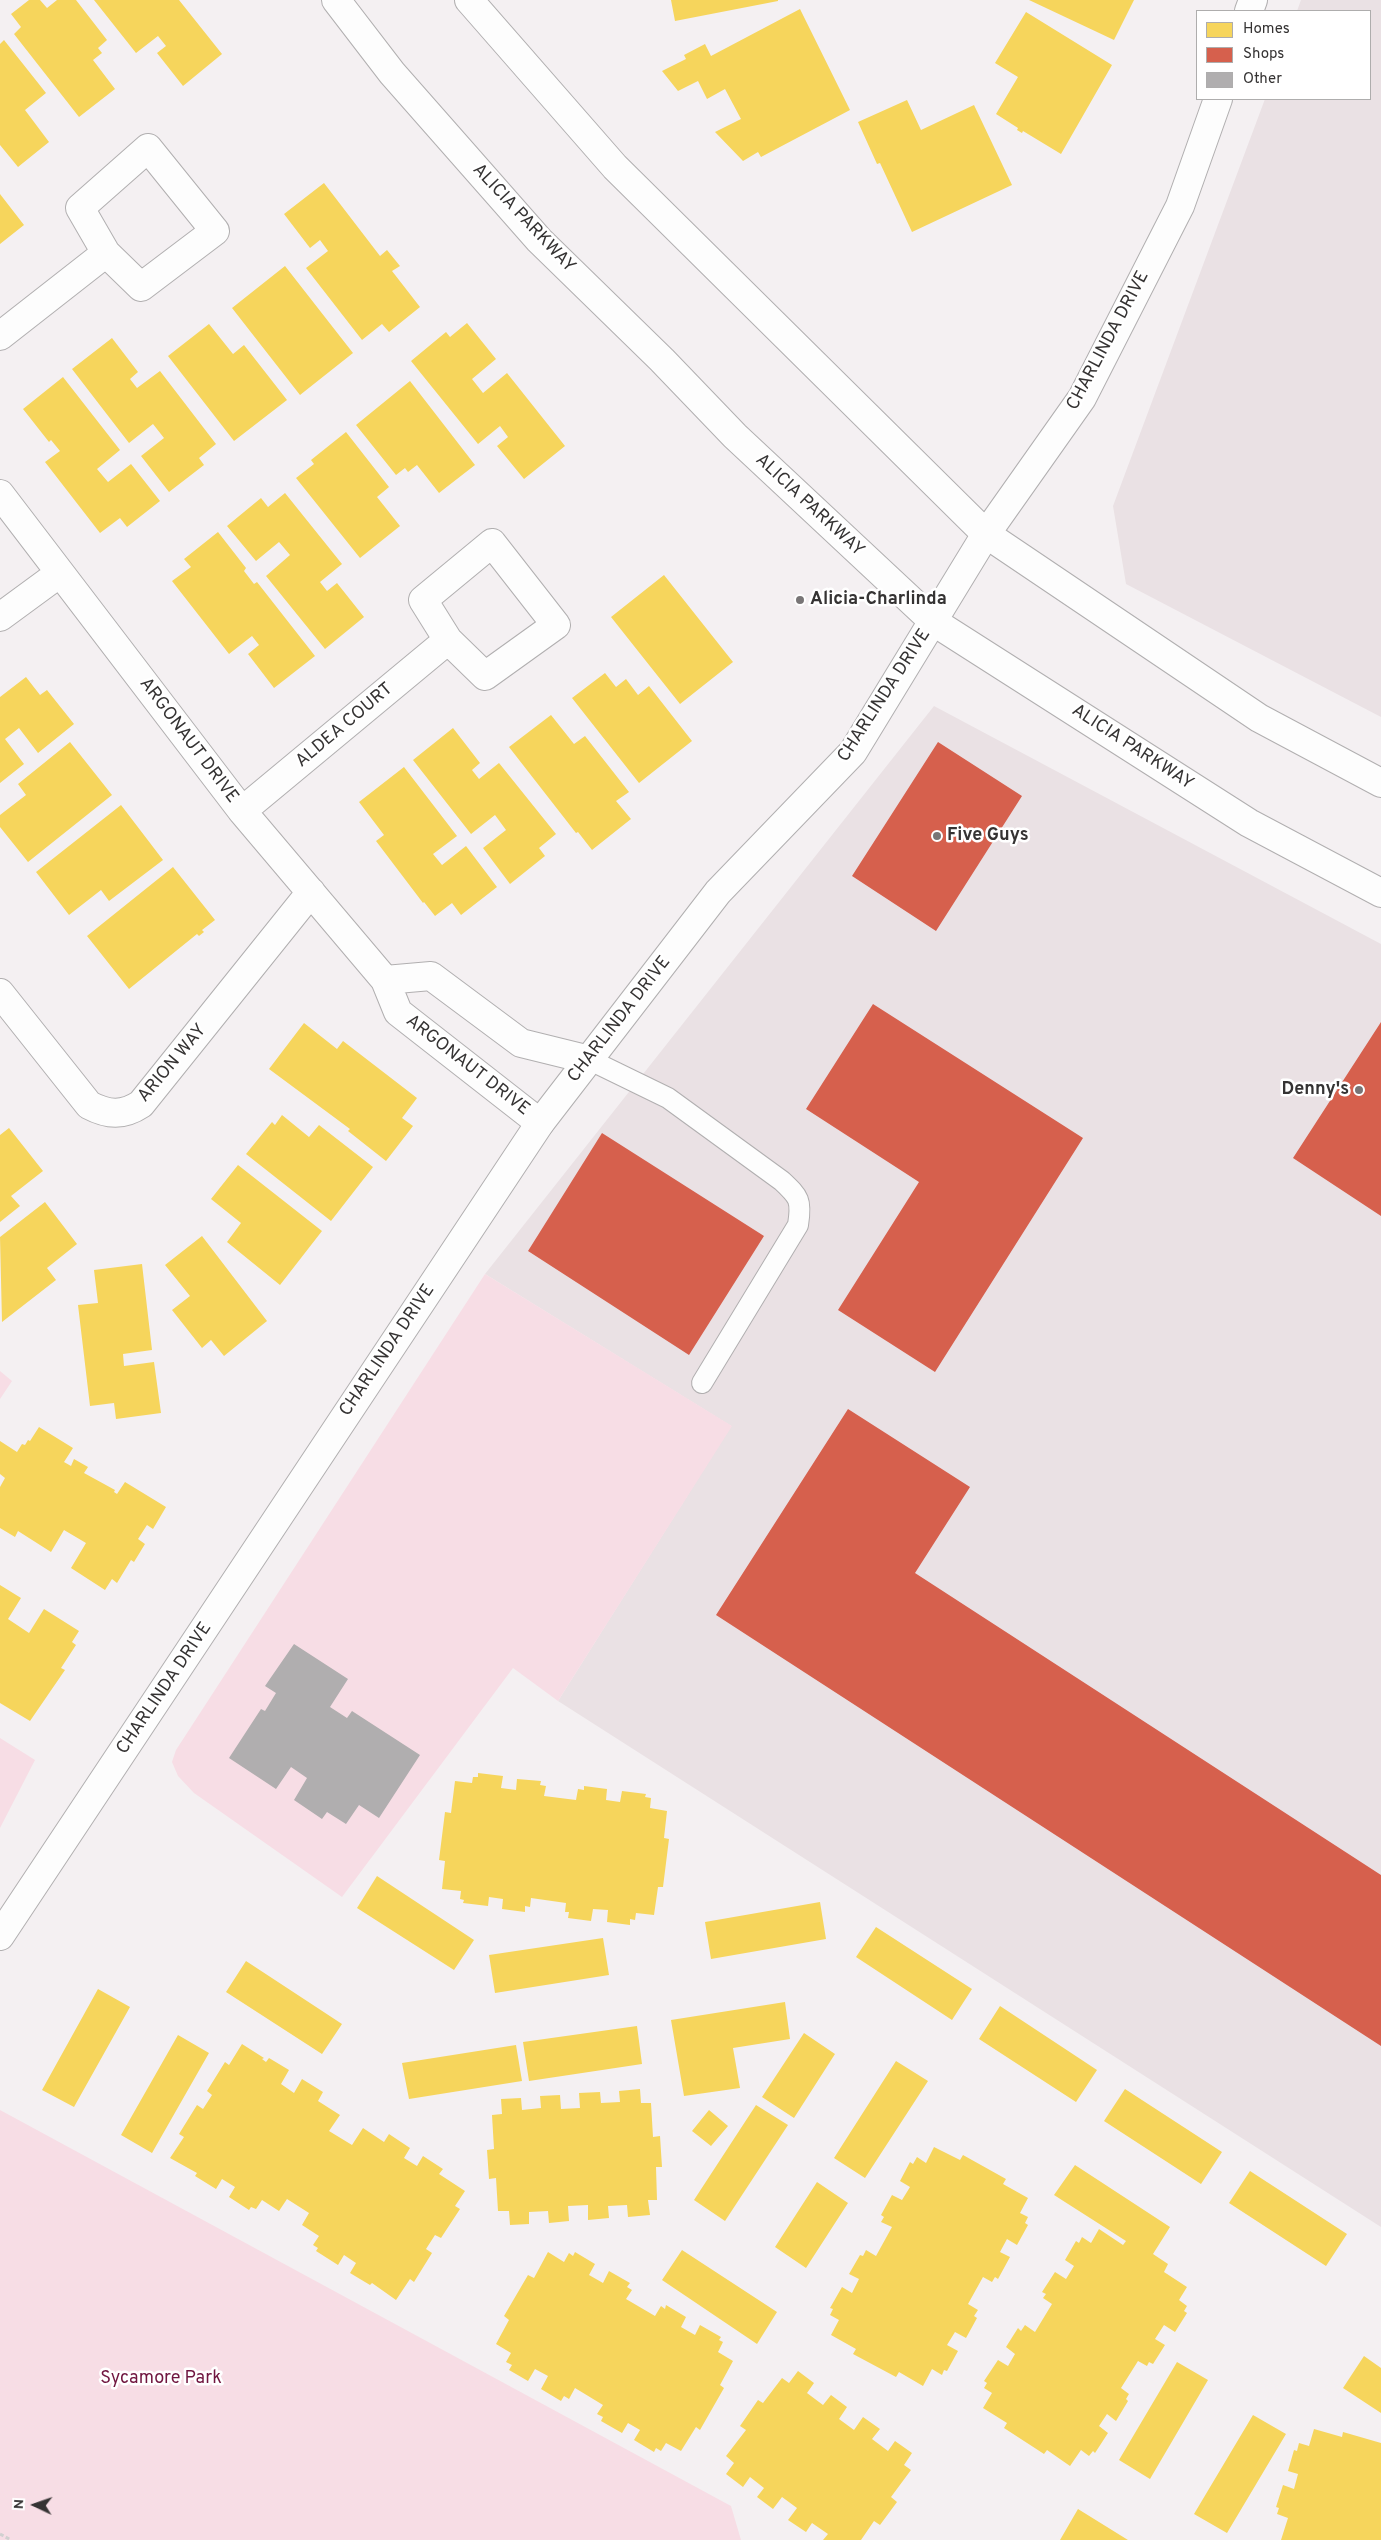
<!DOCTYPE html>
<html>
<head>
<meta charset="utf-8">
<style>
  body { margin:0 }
  #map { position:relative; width:1381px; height:2540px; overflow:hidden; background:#f4f0f2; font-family:Overpass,sans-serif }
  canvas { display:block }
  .legend { position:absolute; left:1196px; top:10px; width:175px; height:90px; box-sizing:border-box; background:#fff; border:1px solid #aeadad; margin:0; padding:6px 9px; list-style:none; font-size:15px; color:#353333 }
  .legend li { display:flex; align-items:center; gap:10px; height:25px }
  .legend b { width:25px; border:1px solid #aeadad }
  .north { position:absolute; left:10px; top:2480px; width:50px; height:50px; -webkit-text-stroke:4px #fff; paint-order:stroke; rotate:273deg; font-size:14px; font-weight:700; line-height:20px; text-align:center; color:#353333 }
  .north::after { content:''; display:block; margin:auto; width:18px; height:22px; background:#353333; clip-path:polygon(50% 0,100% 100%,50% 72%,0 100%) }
</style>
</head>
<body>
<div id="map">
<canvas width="1381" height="2540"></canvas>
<ul class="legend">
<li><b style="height:14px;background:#f6d55c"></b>Homes</li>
<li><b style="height:14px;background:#d6604d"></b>Shops</li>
<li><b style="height:14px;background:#b0aeaf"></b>Other</li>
</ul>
<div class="north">N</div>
</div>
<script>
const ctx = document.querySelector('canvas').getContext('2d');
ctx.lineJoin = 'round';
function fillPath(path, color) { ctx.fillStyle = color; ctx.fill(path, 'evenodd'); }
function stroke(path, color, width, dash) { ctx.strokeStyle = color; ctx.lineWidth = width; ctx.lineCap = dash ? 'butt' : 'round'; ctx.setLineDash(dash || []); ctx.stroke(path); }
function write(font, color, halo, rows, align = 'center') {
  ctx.font = font + ' Overpass,sans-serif'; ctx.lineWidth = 5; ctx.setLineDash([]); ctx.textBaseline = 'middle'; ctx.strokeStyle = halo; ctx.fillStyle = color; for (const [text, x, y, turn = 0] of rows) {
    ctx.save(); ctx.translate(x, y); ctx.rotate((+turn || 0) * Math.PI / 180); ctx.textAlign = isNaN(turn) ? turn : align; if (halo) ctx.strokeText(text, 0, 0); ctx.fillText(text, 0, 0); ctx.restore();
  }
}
fillPath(new Path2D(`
  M1301,0H1381V717L1126,584L1113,506L1265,99H1370V11H1297Z
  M934,706L1381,944V2227L558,1701L731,1426L485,1274Z`), '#eae1e4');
fillPath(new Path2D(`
  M485,1274L732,1426L558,1701L513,1668L342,1897L194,1793L178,1776L172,1762L176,1750Z
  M0,1371L12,1381L0,1399Z
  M0,1738L35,1760L0,1828Z
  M0,2110L731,2506L741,2540H0Z`), '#f7dde5');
fillPath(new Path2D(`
  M29,0H40L47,8L57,0H76L107,40L98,48L102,53L93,60L115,89L79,117L14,34L21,27L11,14Z
  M94,0H179L222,54L183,86L157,53L166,46L158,36L136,53Z
  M671,0H778V1L675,21Z
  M1029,0H1134L1114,40Z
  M800,9L850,110L761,157L758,152L743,161L715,132L741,119L725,89L707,99L698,81L678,91L662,71L686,59L684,55L705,44L711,56Z
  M1026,12L1112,65L1061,154L1023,131L1022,133L1017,130L1018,128L996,114L1018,77L995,63Z
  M4,40L46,93L25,110L49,142L18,167L0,145V44Z
  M907,100L921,130L974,105L1012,185L912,232L880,163L877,164L858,122Z
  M324,183L380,256L387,250L400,266L392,271L420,307L389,332L382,324L362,340L306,268L328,251L320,240L310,248L284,214Z
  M0,194L24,225L0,244Z
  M285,266L353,353L300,395L232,308Z
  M467,323L496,359L472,379L483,393L507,373L565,446L524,479L497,446L508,437L500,426L478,444L411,361L446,332L450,337Z
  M209,324L233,354L244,345L287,400L234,441L168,356Z
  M112,338L138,372L130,379L137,388L160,371L216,444L199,458L204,465L169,492L141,456L164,438L153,424L129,443L72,369Z
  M63,377L120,450L97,469L108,482L131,464L160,501L127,527L120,518L100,533L45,462L60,451L51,440L49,442L23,409Z
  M410,381L475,465L439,493L417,465L408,472L405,468L396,475L356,425Z
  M346,432L389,487L377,497L400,526L360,558L296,478L314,464L311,460Z
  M285,493L342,564L320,582L327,591L337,583L364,617L325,649L266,576L290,555L279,542L256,561L227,526L261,498L268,507Z
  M218,532L246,568L244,571L254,584L257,582L315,656L274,688L248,654L259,645L252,636L229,654L172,581L191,567L184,559Z
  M664,575L733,662L680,704L611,617Z
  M605,673L616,687L626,679L638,695L649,686L692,741L639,783L572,698Z
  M26,677L40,695L47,690L74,724L38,753L19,728L5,739L24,764L0,783V697Z
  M551,715L574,744L585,736L629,792L616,801L631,819L592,850L578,832L576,833L509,747Z
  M453,728L480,763L472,770L479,779L499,763L556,834L539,848L545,856L510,884L483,848L506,830L495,815L471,834L413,760Z
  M70,742L112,795L28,862L0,827V815L26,795L18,784Z
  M404,767L457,836L433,854L442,865L466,846L497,887L461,915L452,903L435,916L424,902L423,903L376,841L384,835L359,802Z
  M121,805L163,860L109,901L101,890L69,915L36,872Z
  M173,867L215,920L202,930L204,932L199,936L197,934L129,989L87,936Z
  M304,1023L337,1049L343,1041L417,1098L402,1118L413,1126L386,1161L348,1131L350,1129L269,1069Z
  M282,1115L309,1137L319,1125L373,1167L331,1221L246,1154L272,1122L275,1125Z
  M9,1128L43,1171L11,1196L20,1206L0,1222V1135Z
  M238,1165L322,1231L280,1285L227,1242L241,1223L211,1199Z
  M45,1202L77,1244L47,1268L56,1280L2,1322L0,1237Z
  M202,1236L267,1321L224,1356L211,1340L202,1348L172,1310L190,1296L165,1265Z
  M142,1264L152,1350L123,1354L124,1366L154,1362L161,1413L116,1419L114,1403L90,1406L78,1305L98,1303L94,1270Z
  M39,1427L73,1448L64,1462L71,1466L74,1459L88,1467L84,1473L115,1490L114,1492L117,1494L125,1482L166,1507L153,1529L147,1525L138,1539L145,1544L134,1562L131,1560L117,1583L112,1579L105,1590L71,1568L86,1543L64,1530L51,1552L18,1531L15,1537L0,1528V1487L5,1478L0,1474V1441L17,1452L22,1444L25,1445L28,1440L30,1441Z
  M0,1585L21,1598L8,1619L29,1633L44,1609L79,1631L72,1642L76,1645L61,1668L65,1670L30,1721L0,1703Z
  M478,1773L503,1776L501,1788L516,1790L517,1779L541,1781L540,1785L546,1786L544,1796L576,1800L578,1789L584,1790V1786L607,1789L606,1800L620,1802L622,1791L646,1794L645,1797L651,1798L650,1808L667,1811L664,1838L669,1839L663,1887H658L654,1915L636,1913L635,1920L630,1919V1925L607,1922L608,1910L593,1909L591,1921L568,1918L569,1912H565L566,1903L531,1898L530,1907L525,1906V1912L502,1909L503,1899L489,1897L488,1906L463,1903L464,1900L460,1899L461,1891L442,1889L445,1861L439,1860L445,1812L451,1813L455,1781L472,1783L473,1777H478Z
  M377,1876L474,1940L454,1970L357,1908Z
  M820,1902L826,1939L711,1959L705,1922Z
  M876,1927L972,1989L952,2020L856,1957Z
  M603,1938L609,1975L495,1993L489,1955Z
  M246,1961L342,2024L322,2054L226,1992Z
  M98,1989L130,2007L74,2107L42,2090Z
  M785,2002L790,2039L733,2048L740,2088L684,2096L671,2020Z
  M1000,2006L1097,2070L1076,2102L979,2039Z
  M637,2026L642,2064L529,2081L523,2042Z
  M804,2033L835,2054L794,2118L762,2097Z
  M178,2035L209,2053L152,2153L121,2135Z
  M242,2044L264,2058L262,2059L266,2062L269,2058L289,2070L281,2084L294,2093L302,2079L323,2092L318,2101L340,2115L329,2131L352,2145L363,2128L384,2142L389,2134L410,2148L404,2158L417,2166L423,2156L443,2169L439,2174L465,2191L455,2206L460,2209L441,2238L435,2235L426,2249L432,2253L414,2282L410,2279L396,2300L372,2283L370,2285L350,2273L356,2263L344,2255L338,2265L316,2251L318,2248L313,2245L319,2236L302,2225L309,2213L287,2199L279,2211L262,2200L256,2209L251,2207L249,2210L229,2197L235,2187L222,2179L216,2189L195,2176L197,2173L170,2158L184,2137L179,2134L197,2105L203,2109L212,2095L207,2091L225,2062L229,2065Z
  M516,2045L522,2081L409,2099L402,2063Z
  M896,2061L928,2081L865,2178L834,2158Z
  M640,2089L641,2103H651L653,2137L660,2136L662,2167H656L657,2200H648L650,2215L628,2217L627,2205L608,2206L609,2218L588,2220V2205L568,2206L569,2221L549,2223L548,2211L529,2212V2224L510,2225L509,2211H498L496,2178L489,2179L487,2150L494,2149L492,2115L502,2114L501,2099L521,2098L522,2110L541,2108L540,2096L560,2095L561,2109L580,2108L579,2093L600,2092L601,2103L620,2102L619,2091Z
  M1125,2089L1222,2152L1201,2184L1104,2121Z
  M756,2105L788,2125L725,2221L694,2200Z
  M709,2110L728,2126L711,2146L692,2131Z
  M934,2147L960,2160L963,2155L1006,2179L1003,2184L1028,2198L1020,2213L1028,2217L1025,2223L1028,2225L1017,2245L1007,2239L1000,2252L1010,2257L998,2279L995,2277L992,2282L983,2277L968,2304L978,2310L974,2316L977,2318L966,2338L955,2332L947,2345L958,2351L947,2371L944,2370L942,2375L932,2369L923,2386L899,2372L896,2377L853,2354L856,2349L831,2335L839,2320L830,2315L833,2309L830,2308L842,2287L852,2293L859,2279L849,2274L860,2255L863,2256L866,2250L876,2256L892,2227L881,2222L884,2217L881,2215L892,2195L902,2200L910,2187L900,2181L910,2162L913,2164L917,2157L926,2163Z
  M1075,2165L1170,2227L1153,2254L1168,2264L1164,2272L1187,2287L1179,2300L1187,2306L1184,2311L1187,2313L1175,2332L1164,2325L1155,2339L1165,2345L1153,2364L1149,2362L1147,2366L1138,2361L1121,2388L1129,2394L1126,2399L1128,2401L1116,2421L1107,2414L1099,2426L1108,2433L1095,2453L1093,2451L1089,2456L1081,2450L1070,2466L1047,2450L1044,2454L1004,2428L1007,2423L983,2408L992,2393L984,2388L987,2383L984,2381L998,2360L1008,2366L1015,2354L1006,2347L1018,2328L1021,2331L1025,2325L1035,2332L1052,2304L1043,2298L1046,2294L1042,2292L1055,2272L1066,2279L1074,2266L1065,2260L1076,2241L1079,2243L1082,2237L1091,2243L1099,2229L1123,2245L1126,2241L1054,2195Z
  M1250,2171L1347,2234L1326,2266L1229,2203Z
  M817,2182L848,2203L806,2268L775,2247Z
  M682,2250L777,2312L757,2344L662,2280Z
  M548,2252L564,2262L569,2253L573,2256L575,2252L595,2264L589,2275L603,2283L609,2271L630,2283L627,2287L632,2290L626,2299L655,2316L661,2306L665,2309L666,2305L686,2317L681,2327L695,2335L700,2325L721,2337L719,2340L723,2342L718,2352L733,2361L720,2385L724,2388L700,2430L696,2427L681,2451L666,2443L661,2451L656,2448L654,2452L634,2440L640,2430L628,2423L622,2433L601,2421L603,2417L597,2414L603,2405L575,2388L569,2399L564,2396L561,2401L541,2389L548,2376L535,2369L528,2381L509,2370L512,2365L506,2362L511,2353L496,2344L509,2320L504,2316L528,2275L534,2278Z
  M1364,2356L1381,2368V2413L1343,2388Z
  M1177,2362L1208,2380L1150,2479L1119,2460Z
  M798,2371L814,2383L807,2393L823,2405L831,2395L847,2407L839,2419L854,2430L863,2417L880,2429L872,2439L888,2451L895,2441L912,2453L904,2465L911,2470L891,2497L897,2502L880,2525L874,2521L861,2540H823L828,2534L812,2523L806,2532L788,2520L797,2508L782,2497L773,2509L757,2497L764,2488L750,2477L743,2487L726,2474L734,2463L726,2456L746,2430L740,2426L758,2400L763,2403L782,2378L789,2383Z
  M1253,2415L1286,2434L1227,2533L1194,2514Z
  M1314,2429L1342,2437L1343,2432L1381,2443V2540H1281L1288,2518L1277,2514L1279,2508L1276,2507L1283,2485L1294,2489L1298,2474L1288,2471L1294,2450L1297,2451L1299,2443L1309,2446Z
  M1078,2509L1128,2540H1060Z`), '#f6d55c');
fillPath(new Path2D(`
  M938,742L1022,796L936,931L852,876Z
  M873,1004L1083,1138L935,1372L838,1310L919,1182L806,1109Z
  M1381,1022V1216L1293,1158Z
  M602,1133L764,1236L689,1355L528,1251Z
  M848,1409L970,1487L915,1573L1381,1875V2046L716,1615Z`), '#d6604d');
fillPath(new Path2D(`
  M294,1644L348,1679L330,1707L347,1718L352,1711L420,1755L379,1818L359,1805L346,1824L327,1812L322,1819L294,1800L307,1778L291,1767L276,1789L229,1758L261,1709L265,1711L276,1693L265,1686Z`), '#b0aeaf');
const service = new Path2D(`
  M590,1060L668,1098L782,1181C799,1197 802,1200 798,1225L702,1383`);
const minor = new Path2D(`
  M148,148L215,231L141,287L106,253L80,208Z
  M0,336L106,253
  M0,494L242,811L385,980L398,1012L540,1123
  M492,543L556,625L485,676L448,640L423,600Z
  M0,617L60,573
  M242,811L448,640
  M385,980L431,976L521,1043L590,1060
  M0,993L89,1105C108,1115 123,1116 141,1104L311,892`);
const tertiary = new Path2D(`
  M1249,11L1253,0
  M0,1936L540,1123L718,892L853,752L986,534L1082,398L1180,206L1218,99`);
const primary = new Path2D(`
  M336,0L392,73L539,240L662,360L735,436L934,622L1249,823L1381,893
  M469,0L615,167L986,534L1259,718L1381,783`);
stroke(service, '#b1afb0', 22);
stroke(minor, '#b1afb0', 30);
stroke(tertiary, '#b1afb0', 30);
stroke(primary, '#b1afb0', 30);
stroke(new Path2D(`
  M0,2534L11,2540`), '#d0d0d0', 3, [4, 2.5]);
stroke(service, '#fdfdfd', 20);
stroke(minor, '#fdfdfd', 28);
stroke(tertiary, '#fdfdfd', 28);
stroke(primary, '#fdfdfd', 28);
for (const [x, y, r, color] of [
  [800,600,5,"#787576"],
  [937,836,5,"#787576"],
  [1359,1090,5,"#787576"]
]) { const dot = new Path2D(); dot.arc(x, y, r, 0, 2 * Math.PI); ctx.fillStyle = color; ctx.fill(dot); stroke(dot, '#fff', 2); }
write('18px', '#353333', '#fff', [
  ["ALICIA PARKWAY",523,219,47],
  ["CHARLINDA DRIVE",1109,341,-62],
  ["ALICIA PARKWAY",809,506,43],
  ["CHARLINDA DRIVE",885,696,-57],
  ["ALDEA COURT",345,726,-40],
  ["ARGONAUT DRIVE",188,741,53],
  ["ALICIA PARKWAY",1132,748,33],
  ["CHARLINDA DRIVE",620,1020,-52],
  ["ARION WAY",173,1064,-50],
  ["ARGONAUT DRIVE",467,1066,38],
  ["CHARLINDA DRIVE",388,1351,-56],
  ["CHARLINDA DRIVE",165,1689,-56]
]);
write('bold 18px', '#353333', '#fff', [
  ["Alicia-Charlinda",810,600],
  ["Five Guys",947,836],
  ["Denny's",1349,1090,"right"]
], 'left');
write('18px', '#701640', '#fff', [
  ["Sycamore Park",161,2379]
]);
</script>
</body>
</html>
